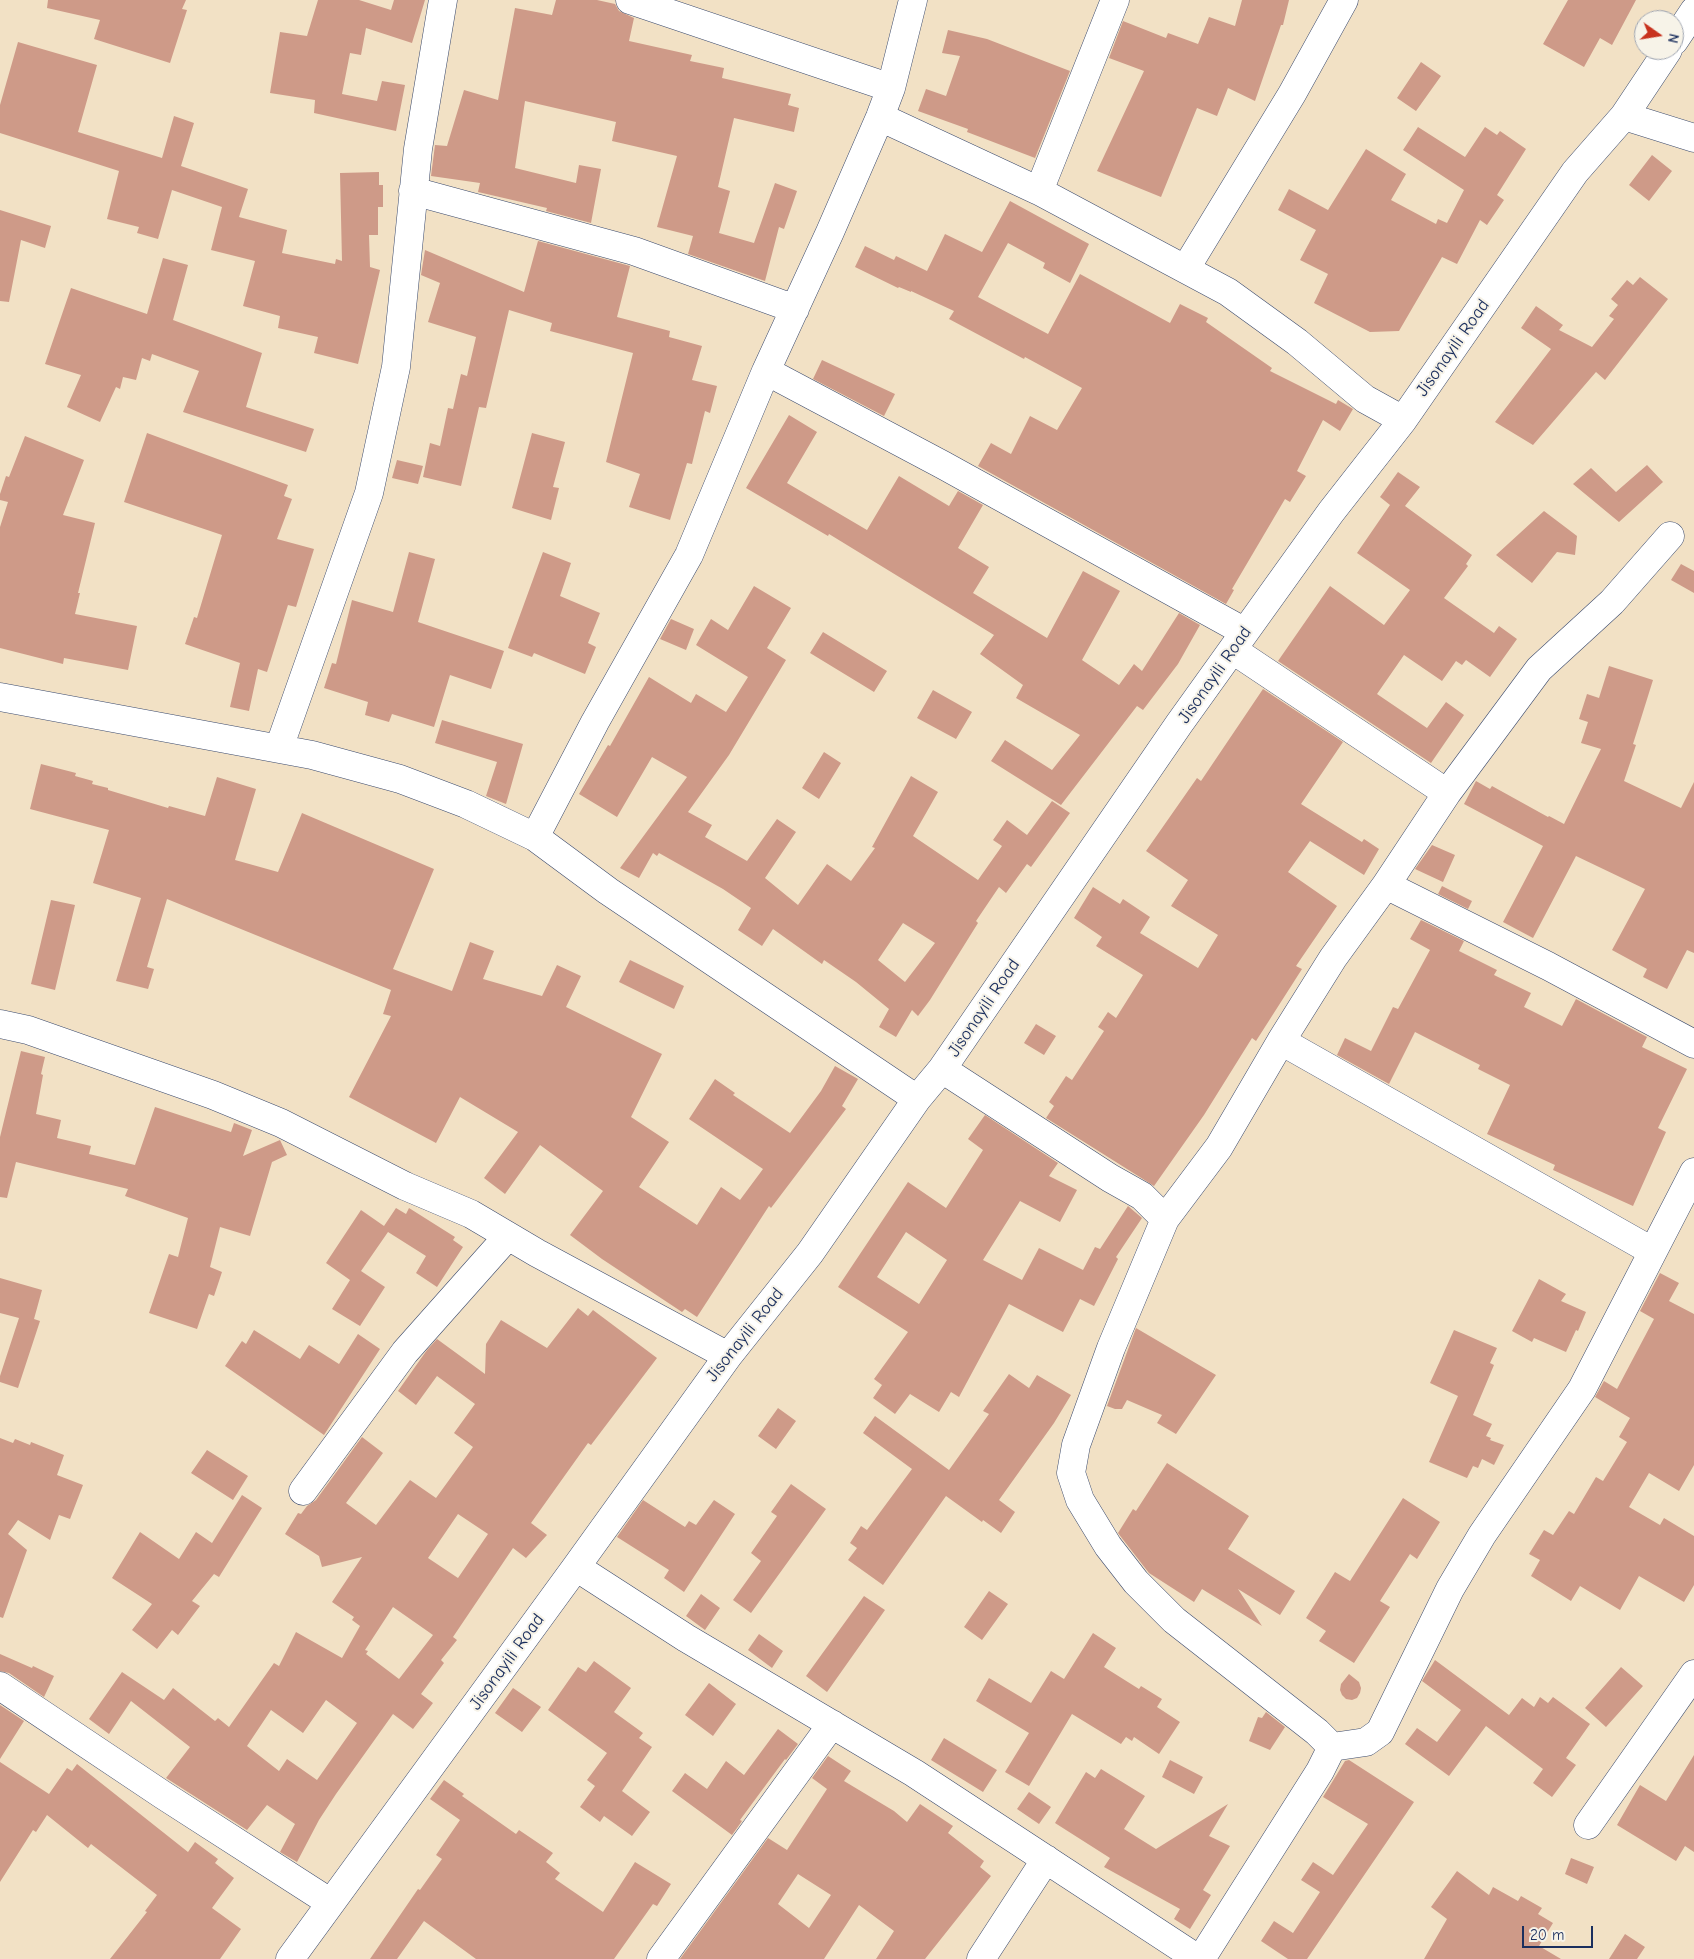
<!DOCTYPE html>
<html>
<head>
<meta charset="utf-8">
<style>
  body { margin:0 }
  #map { position:relative; width:1694px; height:1959px; overflow:hidden; background:#f2e1c5; font-family:"Comic Neue",sans-serif }
  canvas { display:block }
  .north { position:absolute; left:1634px; top:10px; width:50px; height:50px; box-sizing:border-box; background:#f7f3e8; border:1px solid #9fa5b1; border-radius:50%; rotate:103deg; font-size:14px; font-weight:700; line-height:20px; text-align:center; color:#1b2f5e }
  .north::after { content:''; display:block; margin:auto; width:18px; height:22px; background:#c8321e; clip-path:polygon(50% 0,100% 100%,50% 72%,0 100%) }
  .scale { position:absolute; left:1522px; top:1926px; width:71px; height:22px; box-sizing:border-box; border:2px solid #1b2f5e; border-top:0; padding-left:6px; font-size:15px; line-height:18px; white-space:nowrap; color:#1b2f5e; -webkit-text-stroke:4px #f7f3e8; paint-order:stroke }
</style>
</head>
<body>
<div id="map">
<canvas width="1694" height="1959"></canvas>
<div class="north">N</div>
<div class="scale">20 m</div>
</div>
<script>
const ctx = document.querySelector('canvas').getContext('2d');
ctx.lineJoin = 'round';
function fillPath(path, color) { ctx.fillStyle = color; ctx.fill(path, 'evenodd'); }
function stroke(path, color, width, dash) { ctx.strokeStyle = color; ctx.lineWidth = width; ctx.lineCap = dash ? 'butt' : 'round'; ctx.setLineDash(dash || []); ctx.stroke(path); }
function write(font, color, halo, rows, align = 'center') {
  ctx.font = font + ' "Comic Neue",sans-serif'; ctx.lineWidth = 4; ctx.setLineDash([]); ctx.textBaseline = 'middle'; ctx.strokeStyle = halo; ctx.fillStyle = color; for (const [text, x, y, turn = 0] of rows) {
    ctx.save(); ctx.translate(x, y); ctx.rotate((+turn || 0) * Math.PI / 180); ctx.textAlign = isNaN(turn) ? turn : align; if (halo) ctx.strokeText(text, 0, 0); ctx.fillText(text, 0, 0); ctx.restore();
  }
}
fillPath(new Path2D(`
  M48,0H186L182,9L187,10L170,63L94,39L100,20L47,8Z
  M318,0H359L391,10L394,0H425L412,43L366,28L361,55L350,53L342,94L377,101L382,81L405,85L396,131L314,113L315,100L270,93L280,32L307,36Z
  M556,0H597L615,4L619,11L634,18L629,41L692,55L690,61L724,68L722,78L791,94L788,105L799,108L794,132L734,118L718,187L730,191L719,233L754,243L775,183L797,191L784,229L779,227L765,281L688,254L693,236L657,227L677,156L612,141L616,122L525,101L515,168L576,183L579,165L601,169L591,223L546,211L547,208L478,192L480,183L431,176L435,145L447,146L464,90L498,100L515,8L552,15Z
  M1242,0H1289L1283,25H1281L1255,101L1228,88L1217,116L1197,108L1161,197L1097,171L1144,71L1109,58L1123,21L1166,38L1168,33L1198,44L1209,17L1235,26Z
  M1568,0H1636L1612,45L1600,38L1584,67L1543,44Z
  M948,30L987,39L1070,71L1035,158L967,132L968,129L918,111L926,89L946,96L960,56L942,53Z
  M18,42L97,65L78,132L162,158L174,116L194,123L181,166L248,189L239,217L287,230L282,253L335,264L336,259L342,261L340,173L379,172V185H383V207H378V235H369L370,267L380,270L358,364L314,353L318,337L278,328L280,316L243,306L255,261L211,250L222,207L172,190L158,239L137,233L139,227L107,219L119,171L0,133V105Z
  M1421,62L1441,76L1416,111L1397,98Z
  M1418,127L1465,157L1485,127L1497,135L1500,131L1526,149L1497,195L1504,200L1487,225L1480,220L1457,264L1442,257L1399,331L1370,332L1314,303L1328,274L1300,260L1316,230L1278,210L1289,189L1328,210L1366,149L1406,174L1391,200L1436,224L1438,219L1447,223L1464,190L1403,150Z
  M1652,155L1672,171L1649,201L1629,185Z
  M1010,201L1089,244L1070,283L1043,268L1045,263L1008,243L978,297L1048,334L1080,274L1170,323L1180,304L1208,318L1206,322L1272,368L1270,371L1336,404L1338,400L1353,409L1340,431L1323,420L1297,471L1306,476L1290,502L1285,499L1232,589L1234,590L1226,604L978,466L991,443L1011,454L1030,416L1057,430L1082,388L1025,357L1024,359L949,319L954,311L911,291V292L899,287L898,288L855,267L865,246L894,260L896,256L927,271L945,234L982,252Z
  M0,210L51,226L45,248L21,240L9,302L0,301Z
  M538,241L630,266L617,317L670,331L669,337L702,346L692,380L717,386L710,413L705,411L692,464L687,463L670,520L629,507L640,474L606,462L633,353L550,331L552,323L509,310L486,408L479,407L461,486L423,477L430,443L440,446L448,408L453,409L461,374L467,376L476,337L428,322L440,283L421,275L425,250L524,292Z
  M163,258L188,265L173,320L262,353L246,407L314,429L306,452L183,412L199,371L152,354L150,361L142,358L136,380L123,377L120,389L116,387L100,422L67,407L81,375L45,364L71,288L147,314Z
  M1640,277L1668,299L1605,380L1596,372L1533,445L1495,422L1551,349L1521,328L1536,306L1563,325L1559,330L1592,347L1614,319L1609,316L1618,305L1611,299L1627,280L1633,285Z
  M822,360L895,394L884,416L813,379Z
  M789,415L817,432L787,483L867,530L899,476L949,506L958,491L983,505L958,548L989,567L973,593L1047,638L1083,571L1120,591L1082,660L1119,685L1134,664L1142,671L1179,613L1200,625L1178,664L1143,710L1137,706L1061,805L991,761L1005,740L1052,770L1080,735L1016,698L1023,685L980,654L994,635L829,534L828,536L746,488Z
  M147,433L288,485L284,496L292,499L277,539L314,549L296,607L288,605L267,672L258,669L249,711L230,707L240,663L185,644L194,617L197,618L222,535L124,502Z
  M532,433L565,442L553,487L559,488L551,520L512,508Z
  M25,436L84,460L63,515L95,523L78,593H80L75,614L137,626L128,670L64,658L63,664L0,648V527L8,502L0,500V494L6,476L9,477Z
  M397,460L423,466L418,484L392,478Z
  M1647,465L1663,482L1619,522L1573,484L1591,468L1616,492Z
  M1398,472L1420,487L1405,506L1472,555L1466,564L1468,566L1444,598L1494,633L1499,626L1517,639L1490,677L1466,660L1462,665L1456,661L1442,681L1404,655L1377,694L1427,728L1446,702L1464,715L1431,763L1278,661L1330,586L1384,625L1410,590L1357,553L1390,505L1380,497Z
  M1544,511L1577,536L1575,555L1557,552L1532,583L1496,555Z
  M409,552L435,559L418,622L504,651L491,689L450,675L434,727L392,714L389,722L365,715L368,702L324,688L332,663L336,664L352,600L393,612Z
  M543,552L571,563L560,596L600,613L588,643L596,647L585,674L534,653L532,657L508,648Z
  M1681,564L1694,571V593L1671,580Z
  M754,586L791,608L767,648L786,660L729,755L688,812L712,825L705,837L747,861L777,819L796,832L765,878L798,905L827,864L851,881L875,848L872,847L911,776L938,792L913,836L978,880L1002,846L993,840L1007,820L1027,835L1052,801L1070,813L1031,867L1027,864L1006,893L999,887L976,921L978,923L930,1000L918,1016L912,1010L896,1037L879,1027L889,1009L856,982L824,960L822,964L773,929L762,946L738,930L751,908L723,889L659,853L657,856L653,853L639,878L620,868L687,777L652,757L617,817L579,794L608,745L610,746L649,677L691,703L696,694L726,712L748,677L696,645L711,619L728,630ZM903,923L935,943L905,982L878,960Z
  M671,619L694,629L686,650L660,639Z
  M823,632L887,671L874,692L810,653Z
  M1609,666L1653,680L1633,744L1636,745L1624,781L1681,808L1694,782V953L1687,950L1667,989L1643,977L1647,969L1612,950L1645,889L1576,856L1533,938L1503,922L1543,846L1464,804L1476,781L1490,789L1492,786L1548,817L1549,816L1564,824L1601,749L1581,743L1588,722L1579,719L1587,694L1599,698Z
  M1263,689L1343,742L1301,804L1362,842L1364,839L1379,849L1364,875L1310,841L1288,872L1337,906L1296,966L1302,969L1256,1041L1252,1038L1204,1115L1154,1186L1046,1118L1054,1106L1049,1102L1066,1076L1072,1080L1104,1031L1098,1027L1108,1012L1116,1018L1143,975L1096,946L1102,937L1074,918L1093,887L1120,904L1123,899L1150,917L1140,933L1198,968L1218,935L1171,906L1188,880L1146,851L1197,778L1201,781Z
  M933,690L972,712L956,739L917,718Z
  M442,720L523,744L506,804L486,796L497,762L435,743Z
  M824,752L841,763L819,799L802,788Z
  M41,764L76,773L75,776L93,781L92,784L108,788V790L168,808L169,806L205,816L217,777L256,789L235,860L278,872L302,813L434,869L393,969L452,991L470,942L494,951L483,979L542,996L557,965L581,976L566,1007L662,1054L631,1117L669,1142L639,1187L697,1225L721,1187L740,1200L763,1169L689,1119L715,1079L735,1093L733,1095L790,1133L821,1091L835,1066L858,1079L842,1106L846,1109L771,1208L769,1206L697,1317L685,1309L682,1312L602,1259L570,1235L603,1191L540,1145L505,1194L484,1178L518,1132L460,1097L436,1143L349,1097L391,1016L383,1014L391,990L167,899L147,967L154,969L148,989L116,981L141,898L93,883L109,830L30,809Z
  M1432,845L1455,855L1443,882L1415,869Z
  M1442,886L1472,901L1468,909L1438,894Z
  M51,900L75,905L55,990L31,984Z
  M1421,920L1464,941L1459,951L1497,970L1494,975L1531,993L1524,1007L1562,1026L1576,999L1647,1037L1642,1047L1687,1069L1658,1128L1666,1132L1633,1206L1553,1170L1555,1165L1487,1134L1510,1085L1478,1069L1480,1065L1415,1032L1389,1084L1337,1055L1345,1038L1371,1051L1393,1007L1398,1009L1430,950L1410,939Z
  M630,960L684,986L674,1009L619,982Z
  M1036,1024L1056,1036L1044,1055L1024,1043Z
  M21,1051L45,1057L41,1074L43,1075L36,1114L61,1120L57,1138L91,1146L89,1154L135,1165L155,1107L231,1132L234,1123L252,1130L243,1156L280,1140L287,1155L272,1162L250,1236L220,1227L210,1267L222,1272L214,1296L209,1294L197,1329L149,1313L169,1254L178,1257L188,1218L125,1196L128,1189L16,1162L7,1198L0,1197V1137Z
  M985,1115L1058,1163L1049,1176L1077,1190L1060,1222L1020,1201L983,1260L1022,1280L1039,1248L1083,1270L1095,1247L1100,1249L1128,1206L1142,1218L1116,1257L1118,1259L1094,1306L1080,1299L1063,1332L1009,1304L959,1397L951,1392L939,1412L910,1394L895,1414L873,1398L882,1385L874,1379L908,1332L838,1287L908,1182L946,1208L983,1150L968,1139ZM906,1232L947,1260L919,1304L877,1277Z
  M396,1208L406,1214L409,1208L455,1237L453,1240L463,1247L437,1287L416,1273L426,1256L388,1232L361,1271L385,1287L360,1326L332,1309L350,1280L326,1263L361,1210L384,1226Z
  M1660,1273L1679,1283L1669,1301L1694,1314V1465L1679,1491L1649,1473L1629,1507L1660,1525L1664,1518L1694,1536V1585L1684,1602L1639,1576L1620,1610L1580,1586L1571,1601L1531,1576L1540,1560L1529,1554L1544,1530L1553,1535L1569,1511L1574,1514L1596,1477L1603,1481L1627,1442L1619,1437L1630,1418L1595,1397L1604,1381L1617,1389L1654,1319L1640,1311Z
  M0,1278L42,1290L34,1319L40,1321L18,1388L0,1382V1376L19,1318L0,1313Z
  M1539,1279L1566,1294L1561,1301L1586,1312L1578,1331L1576,1330L1566,1352L1534,1338L1532,1342L1512,1331Z
  M578,1308L588,1316L593,1310L657,1358L591,1445L588,1443L531,1523L547,1535L526,1558L513,1548L453,1637L457,1640L441,1660L444,1663L421,1694L433,1703L413,1729L393,1714L336,1794L319,1820L297,1862L280,1852L295,1824L267,1805L247,1830L166,1778L190,1747L131,1701L109,1734L89,1719L122,1672L164,1700L173,1688L215,1721L218,1718L229,1727L274,1663L279,1666L296,1632L342,1658L360,1626L352,1620L354,1617L332,1602L362,1557L322,1567L319,1556L285,1534L298,1513L301,1514L307,1506L316,1500L362,1437L383,1453L346,1503L376,1525L410,1480L436,1498L473,1447L454,1433L475,1404L437,1376L416,1405L398,1391L427,1350L437,1339L485,1374L486,1344L501,1320L547,1348ZM458,1514L488,1534L458,1578L428,1558ZM393,1607L433,1635L399,1679L366,1654L368,1651L365,1650ZM326,1700L357,1723L317,1780L287,1759L279,1771L247,1746L271,1710L303,1733Z
  M1136,1328L1216,1375L1176,1434L1157,1423L1162,1415L1127,1400L1122,1409H1115L1107,1406Z
  M254,1330L300,1359L309,1345L339,1364L358,1334L380,1349L324,1435L225,1366L242,1341L246,1344Z
  M1454,1330L1497,1348L1490,1363L1494,1365L1473,1415L1492,1424L1486,1436L1491,1438L1490,1440L1504,1445L1494,1465L1482,1459L1478,1468L1473,1466L1467,1478L1429,1462L1458,1396L1430,1383Z
  M1009,1374L1029,1388L1037,1375L1071,1395L1054,1423L999,1500L1015,1512L1001,1533L983,1520L982,1522L946,1496L883,1585L848,1560L857,1548L850,1543L861,1526L867,1530L912,1469L863,1433L875,1416L949,1470L989,1414L983,1411Z
  M778,1408L796,1421L776,1449L758,1436Z
  M0,1438L13,1443L15,1439L30,1445L31,1442L64,1455L57,1475L83,1485L70,1519L59,1515L50,1540L18,1520L8,1534L27,1550L3,1618L0,1617Z
  M207,1450L248,1476L233,1500L191,1473Z
  M1167,1463L1249,1516L1228,1549L1295,1591L1280,1615L1238,1589L1262,1626L1202,1589L1194,1602L1149,1573L1121,1537L1118,1533L1133,1509L1136,1511Z
  M791,1484L826,1509L751,1613L733,1600L761,1561L751,1553L777,1516L771,1512Z
  M242,1495L262,1508L219,1577L214,1574L192,1601L200,1606L178,1635L172,1630L157,1649L132,1630L152,1604L112,1578L140,1532L179,1559L196,1532L212,1543Z
  M1403,1498L1440,1522L1417,1559L1410,1554L1380,1601L1390,1607L1354,1663L1319,1641L1326,1631L1306,1618L1335,1572L1350,1581Z
  M643,1500L685,1527L689,1521L696,1525L714,1500L735,1514L684,1592L664,1578L669,1570L617,1537Z
  M989,1591L1008,1604L982,1640L964,1627Z
  M701,1594L720,1608L705,1630L686,1616Z
  M864,1596L885,1610L827,1692L806,1676Z
  M1093,1633L1116,1648L1104,1667L1139,1689L1141,1686L1162,1699L1157,1707L1180,1722L1159,1754L1134,1737L1132,1741L1126,1737L1121,1744L1072,1714L1029,1786L1005,1772L1029,1733L976,1701L989,1678L1031,1703L1051,1671L1064,1679Z
  M759,1634L783,1651L772,1668L748,1650Z
  M0,1654L32,1668L33,1666L54,1676L44,1697L9,1673L0,1671Z
  M1435,1660L1509,1715L1522,1698L1534,1707L1540,1697L1548,1703L1553,1697L1590,1724L1566,1758L1576,1765L1552,1797L1533,1783L1543,1769L1486,1726L1449,1776L1405,1744L1417,1728L1437,1742L1461,1710L1422,1681Z
  M594,1661L631,1688L614,1712L643,1733L639,1738L652,1747L622,1791L650,1812L632,1836L604,1816L600,1822L580,1807L595,1786L587,1780L607,1753L548,1710L578,1667L586,1672Z
  M1621,1667L1643,1686L1606,1727L1585,1708Z
  M1349,1674L1359,1682L1361,1688L1360,1693L1357,1698L1352,1700L1346,1699L1342,1695L1340,1690L1341,1684Z
  M709,1683L736,1704L713,1736L685,1715Z
  M513,1688L541,1707L522,1732L495,1713Z
  M0,1705L24,1721L0,1759Z
  M1266,1712L1285,1727L1270,1750L1249,1741L1258,1717L1262,1718Z
  M778,1729L798,1744L786,1760L785,1759L740,1820L742,1821L732,1835L672,1791L685,1773L707,1789L726,1761L744,1775Z
  M944,1738L997,1770L983,1792L931,1760Z
  M1694,1755V1852L1685,1846L1676,1861L1617,1825L1640,1785L1666,1801Z
  M828,1756L851,1771L844,1781L894,1811L907,1822L920,1804L953,1826L948,1833L984,1861L980,1867L991,1876L925,1959H876L894,1931L859,1905L824,1959H680L768,1838L787,1850L827,1789L812,1778ZM798,1874L831,1895L809,1928L778,1904Z
  M1170,1760L1203,1777L1194,1794L1162,1777Z
  M1349,1760L1414,1802L1307,1959H1288L1261,1941L1274,1921L1293,1933L1320,1892L1301,1880L1313,1862L1333,1875L1368,1824L1323,1797L1345,1761Z
  M0,1762L49,1794L67,1768L72,1771L77,1764L188,1852L195,1842L218,1859L215,1863L234,1878L212,1908L241,1929L220,1959H110L147,1912L145,1911L157,1895L91,1844L88,1848L47,1815L36,1832L33,1830L0,1882Z
  M1101,1769L1145,1796L1124,1829L1156,1849L1228,1804L1209,1836L1230,1846L1203,1890L1211,1895L1190,1929L1174,1919L1180,1909L1104,1867L1110,1858L1055,1823L1086,1772L1095,1778Z
  M444,1780L464,1794L462,1796L516,1834L519,1830L553,1853L546,1862L560,1873L555,1879L603,1912L635,1862L671,1884L657,1906L653,1904L614,1959H476L424,1921L397,1959H370L418,1889L420,1890L442,1859L436,1855L460,1820L430,1799Z
  M1029,1792L1051,1807L1039,1824L1017,1809Z
  M1571,1858L1594,1867L1587,1884L1565,1874Z
  M1457,1871L1489,1895L1493,1887L1518,1901L1521,1896L1542,1908L1538,1914L1553,1923L1539,1946L1561,1959H1424L1447,1919L1431,1907Z
  M1625,1934L1645,1947L1637,1959H1609Z`), '#ce9a88');
const minor = new Path2D(`
  M630,0L891,88
  M1674,41L1694,11
  M1624,116L1694,138
  M880,117L1039,191L1228,292L1297,342L1365,399L1403,420
  M413,191L634,251L795,309
  M1039,191L1115,0
  M1186,268L1292,94L1344,0
  M766,371L943,465L1245,632
  M1233,650L1447,793
  M0,697L312,755L400,779L466,804L535,837L608,891L917,1099
  M279,748L369,493L396,367L418,149L443,0
  M535,837L595,722L689,555L766,371L830,232L880,117L891,88L913,0
  M1386,885L1548,966L1694,1044
  M0,1024L28,1030L213,1095L281,1123L405,1186L471,1214L537,1253L728,1356
  M1281,1041L1652,1251
  M942,1069L1110,1178L1142,1196L1165,1219L1219,1147L1281,1041L1333,958L1386,885L1447,793L1539,669L1612,602L1670,536
  M1165,1219L1111,1348L1076,1445L1071,1473L1080,1500L1108,1546L1136,1582L1174,1620L1317,1732L1332,1747
  M303,1491L405,1352L508,1236
  M576,1567L686,1638L914,1773L1198,1959
  M0,1686L163,1795L331,1903
  M1588,1825L1694,1674
  M290,1959L576,1567L728,1356L810,1253L917,1099L942,1069L1179,724L1331,512L1403,420L1575,172L1624,116L1668,50
  M661,1959L832,1724
  M981,1959L1046,1859
  M1201,1959L1320,1771L1332,1747L1366,1742L1380,1732L1450,1589L1482,1535L1582,1389L1694,1172`);
stroke(minor, '#3b4a6d', 29);
stroke(minor, '#fff', 28);
write('18px', '#1b2f5e', '#f7f3e8', [
  ["Jisonayili Road",1453,348,-55],
  ["Jisonayili Road",1215,675,-55],
  ["Jisonayili Road",984,1008,-56],
  ["Jisonayili Road",745,1335,-52],
  ["Jisonayili Road",507,1662,-54]
]);
</script>
</body>
</html>
